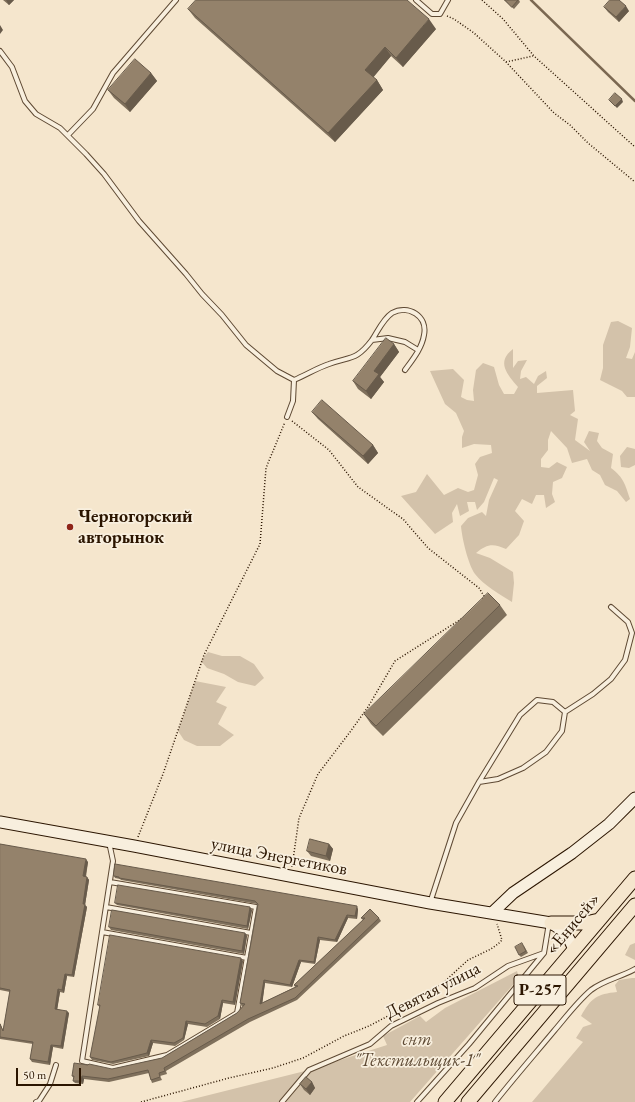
<!DOCTYPE html>
<html>
<head>
<meta charset="utf-8">
<style>
  body { margin:0 }
  #map { position:relative; width:635px; height:1102px; overflow:hidden; background:#f5e6cd; font-family:"EB Garamond",serif }
  canvas { display:block }
  .scale { position:absolute; left:16px; top:1068px; width:65px; height:18px; box-sizing:border-box; border:2px solid #2b1500; border-top:0; padding-left:5px; font-size:12px; line-height:14px; white-space:nowrap; color:#2b1500; -webkit-text-stroke:3px #f8efde; paint-order:stroke }
</style>
</head>
<body>
<div id="map">
<canvas width="635" height="1102"></canvas>
<div class="scale">50 m</div>
</div>
<script>
const ctx = document.querySelector('canvas').getContext('2d');
ctx.lineJoin = 'round';
function fillPath(path, color) { ctx.fillStyle = color; ctx.fill(path, 'evenodd'); }
function stroke(path, color, width, dash) { ctx.strokeStyle = color; ctx.lineWidth = width; ctx.lineCap = dash ? 'butt' : 'round'; ctx.setLineDash(dash || []); ctx.stroke(path); }
function write(font, color, halo, rows, align = 'center') {
  ctx.font = font + ' "EB Garamond",serif'; ctx.lineWidth = 3.5; ctx.setLineDash([]); ctx.textBaseline = 'middle'; ctx.strokeStyle = halo; ctx.fillStyle = color; for (const [text, x, y, turn = 0] of rows) {
    ctx.save(); ctx.translate(x, y); ctx.rotate((+turn || 0) * Math.PI / 180); ctx.textAlign = isNaN(turn) ? turn : align; if (halo) ctx.strokeText(text, 0, 0); ctx.fillText(text, 0, 0); ctx.restore();
  }
}
fillPath(new Path2D(`
  M618,321L632,328L630,347L626,358L632,359L635,352V397H627L622,391L600,380L603,368V345L611,322Z
  M513,349V368L518,361L527,360L521,371L520,379L526,377L534,384L538,376L546,371L547,378L537,386V393L573,390L575,411L570,415L578,419L575,440L590,451L584,442L589,431L599,433L597,441L602,448L613,454L611,468C624,478 625,484 630,499L626,502L617,491L605,485L600,475L592,470L587,459L572,463L567,448L551,431L548,440V450L541,459V467L549,468L557,462L567,467L562,478L553,482L552,494L555,502L546,508L544,495H536L532,504L522,499L515,511L524,521L519,535L506,549C493,543 487,544 476,553L490,558L513,572L514,583L512,602C501,595 483,585 475,574C468,564 462,538 461,526L468,518L482,512L486,516L489,500L498,480L494,478L484,502L477,510L475,502H467L469,511L460,516L457,504L452,513L453,522L435,534L401,496L416,492L427,474L444,495L458,488L468,492L474,490L478,475L475,464L480,457L492,453L491,445L474,444L462,448V437L464,431L456,413L445,404L430,371L453,369L464,380L461,397L467,400L474,401L473,390L476,370L483,363L494,367L499,385L504,394H514L518,387C507,374 496,362 513,349Z
  M627,447L635,449V465L629,468L621,467L620,456Z
  M208,652L222,656H240L254,664L264,678L255,686L238,682L224,674L207,668L201,661Z
  M195,681L226,687L216,702L227,707L218,724L234,735L220,746H197L184,740L178,731Z
  M635,943V960L625,955L630,945Z
  M517,971L519,978L410,1102H181L309,1070L387,1045L383,1036L420,1016L426,1022L445,1008Z
  M632,978H635V1102H532L583,1042L576,1038L583,1027L592,1024L581,1016C591,998 597,994 617,992L615,985L619,980Z`), '#d3c2aa');
stroke(new Path2D(`
  M531,0L635,101`), '#7b6851', 2.5);
const service = new Path2D(`
  M416,0L432,14H440L448,0
  M0,51L12,67L25,101L36,114L60,128L86,154L104,174L139,221L186,274L202,294L222,315L246,345L277,371L294,380L293,401L287,417
  M68,135L93,109L113,73L176,0
  M372,340C378,331 383,319 392,313C408,304 428,316 424,335C422,348 413,359 405,370
  M294,380C306,375 317,368 329,364C351,356 356,361 372,340L388,338L405,342L418,350
  M565,712L593,694L611,679L625,660L632,633L628,622L611,607
  M109,842L113,861L82,1061L113,1068L167,1055L237,1013L256,907L110,882
  M430,903L456,823L479,782L520,715L537,700L553,702L565,712L562,731L546,752L523,768L498,779L479,782
  M106,907L251,933
  M102,932L247,958
  M36,1102L39,1101L50,1084L56,1065
  M282,1102L309,1070L370,1044L391,1026L438,1003L475,988L508,966L544,953
  M417,1102L469,1044L544,953L549,923
  M495,1102C514,1078 534,1055 554,1031C566,1017 577,1002 591,990C604,980 621,977 635,969`);
const secondary = new Path2D(`
  M0,822L134,846L430,903L551,923C563,930 569,936 574,950
  M492,913L513,893L572,853L609,824L635,798`);
const trunk = new Path2D(`
  M551,923H586L599,920
  M445,1102L635,878
  M468,1102L635,905`);
stroke(service, '#5e4933', 6);
stroke(secondary, '#2b1500', 13);
stroke(trunk, '#2b1500', 15);
stroke(new Path2D(`
  M482,0L503,19L534,56L635,147
  M447,16L454,19L474,33L506,62L554,113L570,125L588,143L635,182
  M506,62L533,56
  M292,421L329,450L358,487L403,519L428,548L479,588L484,596L482,600
  M138,837L163,774L204,655L260,544L266,468L285,422
  M292,867L299,818L318,774L350,732L368,707L395,661L466,616
  M141,1102L229,1078L273,1068L303,1058L344,1036L369,1026L407,1006L444,982L468,960L491,949L498,944L502,940L497,924`), '#2b1500', 1.5, [1, 2]);
stroke(service, '#f8efde', 4);
stroke(secondary, '#f8efde', 11);
stroke(trunk, '#f5e6cd', 13);
fillPath(new Path2D(`
  M3,0H14L9,5Z
  M504,0H519L520,2L514,9Z
  M604,7L629,11L619,22L608,12Z
  M188,9L436,29L403,67L391,56L373,77L377,80L383,90L335,142L195,18Z
  M151,73L157,81L130,112L114,98L108,90Z
  M394,344L399,352L380,377L384,382L371,399L358,389L353,381Z
  M312,412L373,445L378,453L368,464L318,419Z
  M500,605L507,615L383,736L371,724L364,714Z
  M0,844L88,862L86,877H87L89,880L85,905L87,907L74,977L67,976L64,993L60,992L57,1009L69,1013L63,1049L53,1047L50,1065L32,1062L30,1059L33,1044L0,1039V1023L3,1030L10,992L0,990Z
  M329,844L333,849L330,861L311,856L307,851Z
  M114,876L358,909L357,919L348,918L337,942L320,940L315,964L301,962L292,987L265,983L262,1003L295,987L294,985L363,920L361,918H379L381,921L297,1000L250,1022L166,1071L167,1074L160,1076L162,1080L152,1083L151,1080L149,1073L109,1082L84,1079L83,1084L75,1083L73,1081L74,1078L72,1076L112,1069L162,1058L237,1013L243,1006H242L240,1003L257,904L121,880L120,879L115,878Z
  M115,903L252,910L248,929L117,905Z
  M109,927L245,933L247,936L244,954L111,930Z
  M524,946L528,953L521,957L519,955Z
  M243,961L235,1005L223,1003L220,1019L207,1027L188,1024L184,1040L175,1046L153,1043L149,1056L113,1064L92,1060L90,1057L100,1008L98,1005Z
  M312,1082L315,1088L310,1095L304,1090L300,1084Z`), '#7f705c');
fillPath(new Path2D(`
  M6,0H14L9,5Z
  M626,6L629,11L619,22L616,17Z
  M429,19L436,29L403,67L396,58Z
  M0,25L3,30L0,34Z
  M385,47L391,56L372,79L365,70Z
  M151,73L157,81L130,112L125,104Z
  M377,80L383,90L335,142L328,133Z
  M622,99L623,102L617,108L615,106Z
  M394,344L399,352L380,377L384,382L371,399L366,391L374,371Z
  M373,445L378,453L368,464L363,456Z
  M329,844L333,849L330,861L326,856Z
  M86,859L88,862L85,879L83,876Z
  M87,877L89,880L85,905L87,907L74,977L72,975Z
  M357,906L358,909L357,919L355,916Z
  M250,907L252,910L248,929L247,926Z
  M347,915L348,918L337,942L335,940Z
  M245,933L247,936L244,954L242,951Z
  M318,937L320,940L315,964L314,962Z
  M241,958L243,961L235,1005L233,1002Z
  M299,960L301,962L292,987L290,985Z
  M65,974L67,976L64,993L62,990Z
  M264,980L265,983L262,1006L260,1004Z
  M58,989L60,992L57,1011L55,1009Z
  M222,1000L223,1003L220,1019L218,1016Z
  M67,1011L69,1013L63,1049L61,1046Z
  M186,1021L188,1024L184,1040L183,1038Z
  M151,1040L153,1043L149,1056L147,1053Z
  M51,1045L53,1047L50,1065L48,1062Z
  M82,1076L84,1079L83,1084L81,1081Z
  M312,1082L315,1088L310,1095L306,1089Z`), '#685b4b');
const building = new Path2D(`
  M196,0H407L429,19L396,58L385,47L365,70L377,80L328,133L188,9Z
  M505,0H518L512,7Z
  M610,0H619L626,6L616,17L604,7Z
  M135,59L151,73L125,104L108,90Z
  M615,93L622,99L615,106L609,100Z
  M386,338L394,344L374,371L379,374L366,391L353,381Z
  M322,400L373,445L363,456L312,412Z
  M488,593L500,605L376,726L364,714Z
  M310,839L329,844L326,856L307,851Z
  M0,844L86,859L83,876L87,877L83,904H85L72,975L65,974L62,990L58,989L55,1009L67,1011L61,1046L51,1045L48,1062L30,1059L33,1042L0,1037V1024L3,1031L10,990L0,988Z
  M115,864L357,906L355,916L347,915L335,940L318,937L314,962L299,960L290,985L264,980L260,1004L298,986L294,985L365,918H361L370,909L379,918L295,998L248,1019L164,1068L165,1071L159,1073L160,1077L151,1080L148,1070L108,1079L82,1076L81,1081H73L74,1076H72L74,1063L88,1065L89,1064L112,1069L162,1058L237,1013L245,1004L240,1003L258,904L255,901L119,878V877L114,876Z
  M118,885L250,907L247,926L115,903Z
  M112,910L245,933L242,951L109,927Z
  M110,935L241,958L233,1002L222,1000L218,1016L205,1024L186,1021L183,1038L174,1043L151,1040L147,1053L111,1062L90,1057L100,1005H98Z
  M522,943L526,951L519,955L515,947Z
  M306,1077L312,1082L306,1089L300,1084Z`);
fillPath(building, '#94826b');
stroke(building, '#685b4b', 1);
for (const [x, y, r, color] of [
  [70,527,4,"#8f2418"]
]) { const dot = new Path2D(); dot.arc(x, y, r, 0, 2 * Math.PI); ctx.fillStyle = color; ctx.fill(dot); stroke(dot, '#f8efde', 1.5); }
for (const [x, y, w] of [
  [540,990,52]
]) { const box = new Path2D(); box.roundRect(x - w / 2, y - 15, w, 30, 3); ctx.fillStyle = '#f8efde'; ctx.fill(box); stroke(box, '#2b1500', 1); }
write('bold 17px', '#2b1500', null, [
  ["Р-257",540,990]
]);
write('bold 18px', '#2b1500', '#f8efde', [
  ["Черногорский",78,517],
  ["авторынок",78,538]
], 'left');
write('18px', '#2b1500', '#f8efde', [
  ["улица Энергетиков",279,857,11],
  ["«Енисей»",573,924,-50],
  ["Девятая улица",433,991,-27]
]);
write('italic 18px', '#5d4933', '#f8efde', [
  ["снт",417,1040],
  ["\"Текстильщик-1\"",417,1061]
]);
</script>
</body>
</html>
